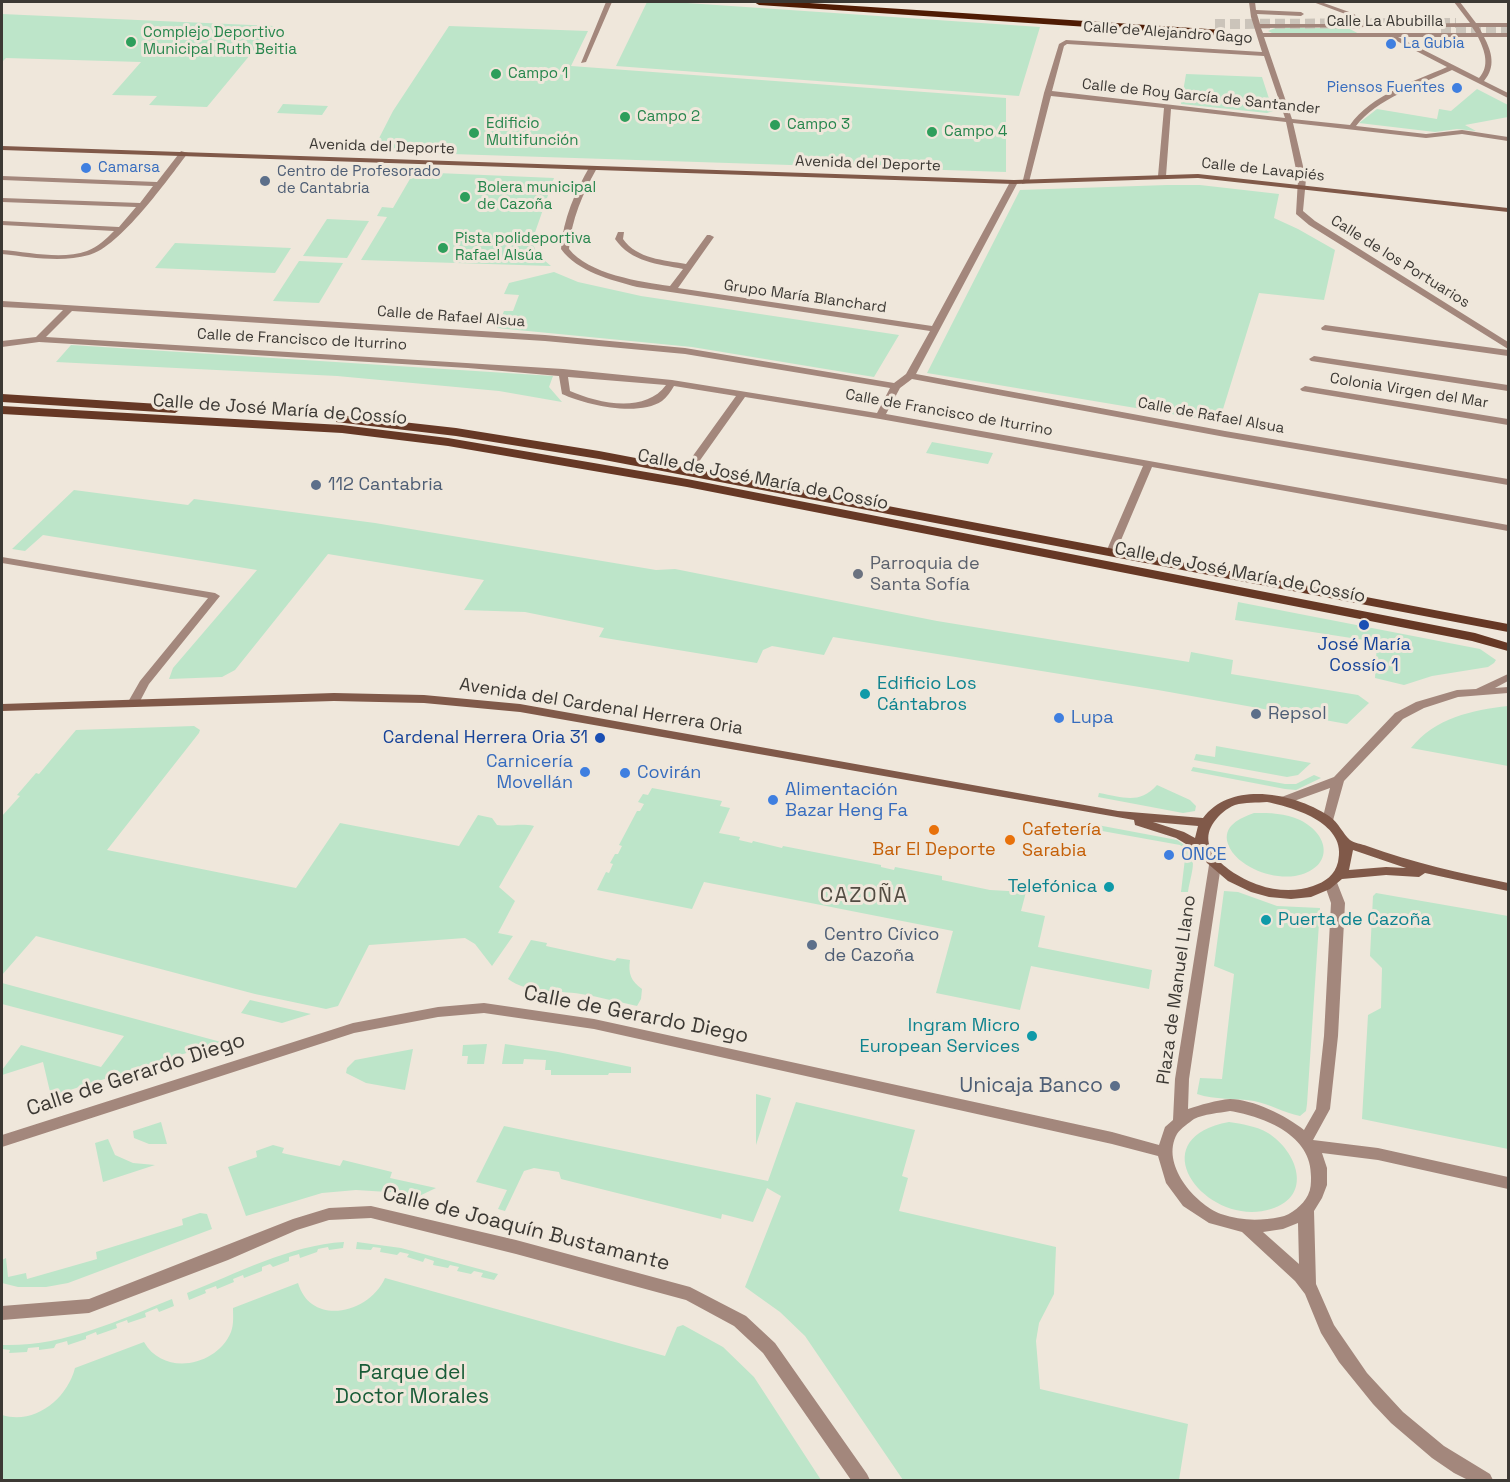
<!DOCTYPE html>
<html>
<head>
<meta charset="utf-8">
<style>
  body { margin:0 }
  #map { position:relative; width:1510px; height:1482px; overflow:hidden; background:#efe7db; font-family:"Space Grotesk",sans-serif }
  canvas { display:block }
  .frame { position:absolute; inset:0; border:3px solid #3c3934; pointer-events:none }
</style>
</head>
<body>
<div id="map">
<canvas width="1510" height="1482"></canvas>
<div class="frame"></div>
</div>
<script>
const ctx = document.querySelector('canvas').getContext('2d');
ctx.lineJoin = 'round';
function paint(path, color) { ctx.fillStyle = color; ctx.fill(path, 'evenodd'); }
function trace(path, color, width, dash) { ctx.strokeStyle = color; ctx.lineWidth = width; ctx.lineCap = dash ? 'butt' : 'round'; ctx.setLineDash(dash || []); ctx.stroke(path); }
function label(font, color, halo, rows, align = 'center') {
  ctx.font = font + ' "Space Grotesk",sans-serif'; ctx.lineWidth = 6; ctx.setLineDash([]); ctx.textBaseline = 'middle'; ctx.strokeStyle = halo; ctx.fillStyle = color; for (const [text, x, y, turn = 0] of rows) {
    ctx.save(); ctx.translate(x, y); ctx.rotate((+turn || 0) * Math.PI / 180); ctx.textAlign = isNaN(turn) ? turn : align; if (halo) ctx.strokeText(text, 0, 0); ctx.fillText(text, 0, 0); ctx.restore();
  }
}
paint(new Path2D(`
  M647 2H672L1040 27 1019 96 616 66Z
  M2 14 24 15 274 26 207 107 149 105 157 96 112 95 141 62 6 58 2 62Z
  M449 26 588 31 571 66 1006 98V172L390 152 391 148H374L393 111Z
  M1275 28H1348L1361 35 1272 33 1268 31Z
  M1186 74 1262 77 1273 111 1267 113 1181 104Z
  M1477 89 1508 105V117L1465 125 1476 131 1457 129 1435 132 1359 123 1377 109 1437 119 1439 109 1451 111Z
  M283 104 328 106 322 115 277 113Z
  M414 172 554 178 532 241 537 254 551 266 361 260 387 217 377 216 382 207 393 208Z
  M1167 185H1200L1279 194 1274 218 1298 229 1335 250 1324 300 1259 293 1219 422 927 373 1020 190Z
  M327 219 369 221 347 258 303 256Z
  M175 243 291 248 275 273 155 268Z
  M299 261 343 263 319 303 273 301Z
  M554 272 578 282 641 296 899 335 874 377 692 347 497 328 504 311H513L519 295 504 294 509 283Z
  M71 345 553 376 549 387 562 402 499 391 337 376 56 362Z
  M932 442 993 453 988 464 926 453Z
  M74 490 188 505 194 499 375 523 656 570 675 569 937 621 1189 662 1191 652 1233 660 1231 674 1358 695 1369 703 1347 724 1158 690 833 637 824 655 772 646 763 650 757 663 599 637 604 628 525 612 464 610 484 580 328 554 235 670 222 677 169 679 173 668 257 570 43 535 25 551 12 549Z
  M1238 602 1480 649 1496 660 1494 663 1488 667 1432 676 1404 685 1375 678 1377 642 1235 620Z
  M1508 706V766L1411 748C1435 718 1472 710 1508 706Z
  M194 726 200 730 199 733 107 850 296 888 340 823 459 846 478 815 492 818 497 825C511 827 519 823 534 826L499 887 515 901 498 933 513 936 492 966 475 944 465 938 369 945 338 1006 326 1009 255 994 36 936 2 975V816L20 796 17 795 36 773 39 774 76 730Z
  M1216 746 1311 763 1298 775 1287 777 1194 760 1196 754 1215 757Z
  M1193 767 1285 784H1296L1314 775 1321 778 1296 790 1285 789 1191 771Z
  M1157 785 1190 800 1196 806 1195 811 1183 813 1098 797 1099 793C1123 797 1139 805 1157 785Z
  M652 788 722 801 720 806 730 808 719 833 740 837 739 840 752 843 753 841 782 848 783 846 881 865V867L894 870 895 867 942 876V880L990 890 1026 892 1021 911 1045 916 1038 947 1152 970 1149 989 1031 966 1020 1010 936 993 953 931 704 882 692 909 597 890 606 872 609 873 613 864 610 863 615 854H618L622 846 619 845 637 811H640L644 804 638 802 643 794 648 795Z
  M1254 813C1270 813 1285 813 1300 820 1332 836 1333 869 1295 876 1282 878 1266 875 1254 869 1244 864 1232 856 1228 844 1222 826 1240 818 1254 813Z
  M1092 824 1177 840C1201 854 1192 868 1188 892H1181L1186 850 1180 845 1091 829Z
  M1224 891 1238 892 1277 906 1320 908 1307 1104 1306 1111 1300 1116C1284 1113 1270 1104 1254 1101 1235 1098 1215 1100 1197 1094L1200 1078 1222 1079 1234 974 1214 966Z
  M1376 893 1508 916V1149L1362 1119 1368 1015 1381 1008 1382 968 1370 956 1373 896Z
  M531 940 547 943 546 946 615 961 617 958 630 960C628 974 631 981 642 989L641 999 637 1006C618 1002 600 997 581 994 557 990 528 994 508 979Z
  M2 983 221 1042 51 1096 43 1062 2 1075V1070L21 1045 101 1067 124 1036 2 1004Z
  M250 1000 311 1014 282 1023 241 1013Z
  M487 1044 484 1064H467L468 1056H462L463 1045Z
  M505 1044 558 1052 631 1067V1073H609L608 1075H551V1070H545L546 1060 524 1059 523 1064H502Z
  M413 1049 405 1090 366 1083 346 1073 347 1068 355 1060Z
  M756 1094 771 1098 756 1145Z
  M796 1102 915 1130 902 1176 908 1178 899 1211 1056 1247 1054 1294 1039 1323 1036 1341 1040 1389 1188 1424 1179 1480H903L805 1336 780 1312 745 1287 781 1196 767 1188 753 1222 722 1214 721 1219 561 1179 559 1172 534 1168 524 1171 505 1211 498 1209 507 1190 476 1182 504 1126 768 1181Z
  M161 1122 167 1144H149L134 1138 133 1131Z
  M1229 1122C1242 1124 1256 1126 1268 1133 1297 1151 1314 1196 1271 1209 1207 1229 1137 1139 1229 1122Z
  M108 1139 115 1155 133 1163 155 1165 103 1182 95 1143Z
  M273 1145 284 1148 282 1153 340 1166 343 1160 392 1172 390 1178 436 1188 417 1197 404 1193 356 1190 322 1193 246 1216 228 1167 257 1157 256 1151Z
  M200 1213 207 1214 212 1229 68 1283 46 1287H18L2 1283V1260L6 1258 8 1277 26 1273 27 1279 97 1259 96 1252 183 1225 182 1219Z
  M344 1242 343 1248 329 1250 328 1247 318 1249 317 1252 300 1258 299 1254 289 1257V1261L273 1267 270 1264 262 1267V1271L244 1278 243 1275 233 1279 234 1282 217 1289 216 1286 205 1290 206 1293 189 1300 187 1293C236 1274 290 1245 344 1242Z
  M357 1242 401 1248 498 1274 494 1280 481 1277 483 1273 474 1271 471 1274 457 1271 459 1267 450 1265 448 1268 433 1265 434 1261 425 1258 423 1262 407 1257 409 1254 400 1252 397 1255 380 1252 381 1248 373 1247 371 1250 356 1249Z
  M385 1278 665 1356 677 1327 683 1325 723 1347 754 1377 821 1480H2V1415C35 1425 67 1399 75 1368L144 1342C164 1377 217 1366 231 1332 234 1324 233 1316 233 1308L298 1283C311 1327 369 1314 385 1278Z
  M172 1299 174 1306 159 1312 157 1308 145 1313 146 1317 128 1323 127 1320 116 1324 117 1328 97 1335 96 1332 86 1336V1339L68 1345 67 1341 56 1344 54 1348 39 1350V1347L28 1348 27 1352 9 1353 10 1350 2 1349V1345C62 1347 117 1321 172 1299Z`), '#bde5c9');
trace(new Path2D(`
  M1215 24 1456 23
  M1441 32H1508`), '#cbc4ba', 10, [10, 5]);
paint(new Path2D(`
  M606 2H612L586 62 581 63Z
  M1249 2H1255L1256 10 1301 12 1304 14 1301 16 1257 14 1260 24H1362L1348 15 1313 2H1321L1352 13 1371 24 1470 23 1454 2H1460L1476 23H1508V27H1479L1482 33H1508V37H1484C1492 52 1496 67 1484 81L1508 93V98L1452 70C1423 83 1375 100 1356 126L1426 134 1462 130 1508 137V141L1462 134 1426 138 1293 123 1306 179 1303 211 1315 221 1508 342V349L1309 225 1296 214 1298 179 1286 122 1171 109 1166 176 1162 178 1158 176 1164 108 1051 96 1029 182 1022 184 1044 93 1059 44 1066 40 1262 52 1251 17ZM1373 27H1472L1476 33H1263L1261 28ZM1264 37H1392L1393 39 1447 67C1415 81 1371 95 1350 125L1292 119ZM1398 37H1478C1485 51 1490 66 1479 78ZM1067 44 1264 56 1285 118 1052 91 1064 46Z
  M181 151 188 153C168 179 120 247 89 255 61 263 30 257 2 254V250C28 252 62 260 87 251 98 247 106 239 114 231L2 225V221L119 227 136 207 2 202V198L140 203 153 186 2 180V176L157 182Z
  M590 166 597 168C583 193 571 220 569 249 588 274 641 282 670 286L683 269C658 264 631 262 615 239L618 232H624L623 239C637 259 664 260 686 264L707 235H710L714 237 678 288 932 326 1010 182 1017 180 1018 182 916 374 1225 431 1508 479V485L1225 437 912 379 900 388 886 414 1508 525V531L1152 467 1116 552 1111 555 1106 552 1143 466 880 419 745 397 691 473 687 474 682 471 736 396 674 386C671 391 667 397 662 401 638 417 586 405 562 394L559 376 468 368 39 342 2 347V341L36 337 63 310 2 307V301L545 335 685 348 894 383 906 374 930 331 637 287C611 280 578 272 561 249 563 219 575 192 590 166ZM72 311 545 341 685 354 890 388 877 413 672 380 563 369 46 337ZM568 377 666 385C645 414 597 403 570 391Z
  M1325 325 1508 350V356L1322 330 1321 328Z
  M1314 356 1508 385V391L1311 361 1309 359Z
  M1305 386 1508 419V425L1302 391 1300 389Z
  M2 557 215 593 220 596 149 684 138 705 134 706 128 702 140 681 208 598 2 563Z
  M1508 674V681L1495 688 1508 687V693L1458 697 1424 708 1403 719 1344 781 1332 824 1328 825 1322 821 1330 788 1283 805 1277 801 1279 798 1334 777 1395 713 1416 702 1457 690 1476 689Z
  M1215 861 1220 862 1221 865 1189 1079 1188 1109C1200 1105 1217 1100 1230 1099 1252 1099 1287 1116 1304 1130L1316 1109 1324 1036 1331 903 1324 883 1326 880H1336L1345 903 1338 1036 1330 1109 1313 1140 1378 1148 1508 1177V1189L1378 1160 1322 1153 1327 1168V1185L1322 1198 1314 1211 1316 1284 1334 1325 1367 1373 1403 1412 1444 1446 1490 1474 1493 1480H1468L1454 1473 1432 1458 1391 1423 1373 1404 1339 1362 1321 1333 1305 1294 1295 1281 1242 1232 1209 1223 1183 1206 1166 1183 1158 1156 1112 1144 594 1029 484 1013 438 1017 354 1033 2 1147V1135L353 1023 438 1007 484 1003 594 1019 1112 1132 1159 1145 1165 1127 1173 1120 1175 1079 1209 865 1210 862ZM1230 1111C1265 1117 1312 1135 1311 1177 1311 1183 1311 1189 1308 1195 1303 1205 1291 1215 1280 1217 1260 1221 1241 1221 1221 1214 1195 1204 1160 1164 1177 1134 1180 1129 1190 1122 1194 1119 1204 1114 1219 1113 1230 1111ZM1298 1223 1299 1264 1263 1232 1283 1229Z
  M371 1206 516 1240 690 1287 746 1316 775 1343 867 1474 870 1480H851L763 1353 734 1326 686 1300 516 1254 371 1218 329 1220 297 1230 228 1260 89 1313 2 1320V1306L89 1299 293 1219 329 1208Z`), '#a3877c');
paint(new Path2D(`
  M2 146 1014 180 1198 174 1508 208V212L1198 178 1014 184 2 150Z
  M334 693 424 695 520 704 1118 811 1203 818C1231 780 1295 793 1329 816 1339 823 1343 834 1350 840 1354 843 1362 844 1367 846 1413 863 1461 873 1508 883V891L1425 873 1419 877 1386 875 1342 879 1330 889 1311 897 1291 899 1269 897 1251 892 1228 881 1207 863 1199 852 1176 838 1135 825 1134 820 520 712 424 703 334 701 2 711V704ZM1267 802C1296 808 1348 824 1338 862 1335 875 1325 882 1313 886 1297 892 1275 891 1259 885 1235 877 1193 851 1214 822 1219 815 1227 808 1235 805 1245 802 1257 803 1267 802ZM1153 822 1198 826 1195 838 1184 832ZM1353 850 1406 868 1386 867 1349 870Z`), '#805949');
paint(new Path2D(`
  M2 394 175 405 181 409 175 413 2 402Z
  M2 406 342 425 448 438 687 479 1475 633 1508 643V651L1472 641 687 487 448 446 342 433 2 414Z
  M340 415 456 428 599 451 1508 624V632L599 459 456 436 336 422V416Z`), '#663825');
paint(new Path2D(`
  M754 2H794L1223 30 1228 33 1223 36 759 5Z`), '#4f1b03');
for (const [x, y, r, color] of [
  [131,42,6,"#2e9e5b"],
  [1391,44,6,"#3f7fe0"],
  [496,74,6,"#2e9e5b"],
  [1457,88,6,"#3f7fe0"],
  [625,117,6,"#2e9e5b"],
  [775,125,6,"#2e9e5b"],
  [932,132,6,"#2e9e5b"],
  [474,133,6,"#2e9e5b"],
  [86,168,6,"#3f7fe0"],
  [265,181,6,"#5c6f8a"],
  [465,197,6,"#2e9e5b"],
  [443,248,6,"#2e9e5b"],
  [316,485,6,"#5c6f8a"],
  [858,574,6,"#6b7280"],
  [1364,625,6,"#1a4fb4"],
  [865,694,6,"#0f9aa8"],
  [1256,714,6,"#5c6f8a"],
  [1059,718,6,"#3f7fe0"],
  [600,738,6,"#1a4fb4"],
  [585,772,6,"#3f7fe0"],
  [625,773,6,"#3f7fe0"],
  [773,800,6,"#3f7fe0"],
  [934,830,6,"#e8710a"],
  [1010,840,6,"#e8710a"],
  [1169,855,6,"#3f7fe0"],
  [1109,887,6,"#0f9aa8"],
  [1266,920,6,"#0f9aa8"],
  [812,945,6,"#5c6f8a"],
  [1032,1036,6,"#0f9aa8"],
  [1115,1086,6,"#5c6f8a"]
]) { const dot = new Path2D(); dot.arc(x, y, r, 0, 2 * Math.PI); ctx.fillStyle = color; ctx.fill(dot); trace(dot, '#efe7db', 2); }
label('15px', '#3c3934', '#efe7db', [
  ["Calle La Abubilla",1385,22],
  ["Calle de Alejandro Gago",1168,33,4],
  ["Calle de Roy García de Santander",1201,97,6],
  ["Avenida del Deporte",382,147,2],
  ["Avenida del Deporte",868,164,2],
  ["Calle de Lavapiés",1263,170,6],
  ["Calle de los Portuarios",1400,262,32],
  ["Grupo María Blanchard",805,297,8],
  ["Calle de Rafael Alsua",451,317,4],
  ["Calle de Francisco de Iturrino",302,340,3],
  ["Colonia Virgen del Mar",1409,391,9],
  ["Calle de Francisco de Iturrino",949,413,10],
  ["Calle de Rafael Alsua",1211,416,10]
]);
label('15px', '#27864d', '#efe7db', [
  ["Complejo Deportivo",143,33],
  ["Municipal Ruth Beitia",143,50],
  ["Campo 1",508,74],
  ["Campo 2",637,117],
  ["Edificio",486,124],
  ["Multifunción",486,141],
  ["Campo 3",787,125],
  ["Campo 4",944,132],
  ["Bolera municipal",477,188],
  ["de Cazoña",477,205],
  ["Pista polideportiva",455,239],
  ["Rafael Alsúa",455,256]
], 'left');
label('15px', '#366cbe', '#efe7db', [
  ["La Gubia",1403,44],
  ["Piensos Fuentes",1445,88,"right"],
  ["Camarsa",98,168]
], 'left');
label('15px', '#4e5e75', '#efe7db', [
  ["Centro de Profesorado",277,172],
  ["de Cantabria",277,189]
], 'left');
label('18px', '#3c3934', '#efe7db', [
  ["Calle de José María de Cossío",280,410,4],
  ["Calle de José María de Cossío",763,480,11],
  ["Calle de José María de Cossío",1240,573,11],
  ["Avenida del Cardenal Herrera Oria",601,707,9],
  ["Plaza de Manuel Llano",1177,990,-82]
]);
label('18px', '#4e5e75', '#efe7db', [
  ["112 Cantabria",328,485],
  ["Repsol",1268,714],
  ["Centro Cívico",824,935],
  ["de Cazoña",824,956]
], 'left');
label('18px', '#5b616d', '#efe7db', [
  ["Parroquia de",870,564],
  ["Santa Sofía",870,585]
], 'left');
label('18px', '#164399', '#efe7db', [
  ["José María",1364,645],
  ["Cossío 1",1364,666],
  ["Cardenal Herrera Oria 31",588,738,"right"]
]);
label('18px', '#0d838f', '#efe7db', [
  ["Edificio Los",877,684],
  ["Cántabros",877,705],
  ["Telefónica",1097,887,"right"],
  ["Puerta de Cazoña",1278,920],
  ["Ingram Micro",1020,1026,"right"],
  ["European Services",1020,1047,"right"]
], 'left');
label('18px', '#366cbe', '#efe7db', [
  ["Lupa",1071,718],
  ["Carnicería",573,762,"right"],
  ["Movellán",573,783,"right"],
  ["Covirán",637,773],
  ["Alimentación",785,790],
  ["Bazar Heng Fa",785,811],
  ["ONCE",1181,855]
], 'left');
label('18px', '#c56008', '#efe7db', [
  ["Cafetería",1022,830],
  ["Sarabia",1022,851],
  ["Bar El Deporte",934,850,"center"]
], 'left');
ctx.letterSpacing = '1.5px';
label('21px', '#524c42', '#efe7db', [
  ["CAZOÑA",864,896]
]);
ctx.letterSpacing = '0px';
label('21px', '#3c3934', '#efe7db', [
  ["Calle de Gerardo Diego",636,1015,11],
  ["Calle de Gerardo Diego",136,1075,-18],
  ["Calle de Joaquín Bustamante",526,1229,14]
]);
label('21px', '#4e5e75', '#efe7db', [
  ["Unicaja Banco",1103,1086]
], 'right');
label('21px', '#185c37', '#efe7db', [
  ["Parque del",412,1373],
  ["Doctor Morales",412,1397]
]);
</script>
</body>
</html>
